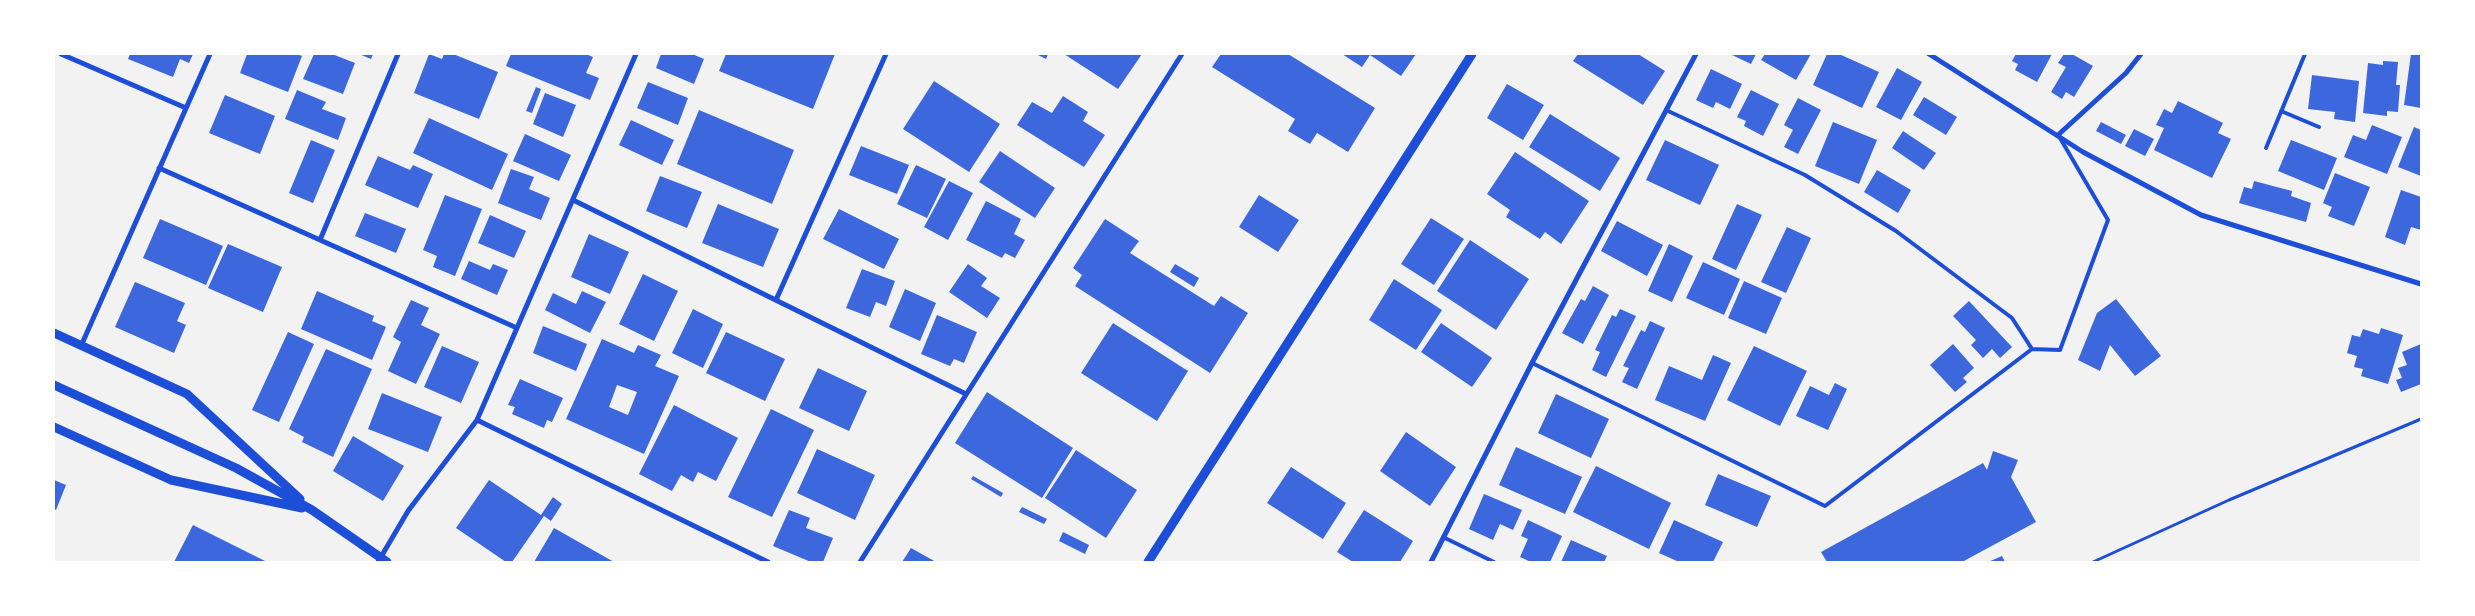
<!DOCTYPE html>
<html>
<head>
<meta charset="utf-8">
<style>
  body { margin:0 }
  #map { position:relative; width:2475px; height:616px; overflow:hidden; background:#f2f2f2; font-family:"DejaVu Sans",sans-serif }
  canvas { display:block }
  .frame { position:absolute; inset:0; border:55px solid #fff; pointer-events:none }
</style>
</head>
<body>
<div id="map">
<canvas width="2475" height="616"></canvas>
<div class="frame"></div>
</div>
<script>
const ctx = document.querySelector('canvas').getContext('2d');
ctx.lineJoin = 'round';
function paint(path, color) { ctx.fillStyle = color; ctx.fill(path, 'evenodd'); }
function trace(path, color, width, dash) { ctx.strokeStyle = color; ctx.lineWidth = width; ctx.lineCap = dash ? 'butt' : 'round'; ctx.setLineDash(dash || []); ctx.stroke(path); }
paint(new Path2D(`
  M130 54H193L189 63 180 59 173 77 128 59Z
  M247 54H297L302 56 288 92 240 73Z
  M314 54H332L355 63 343 94 303 79Z
  M359 54H373L371 59Z
  M429 54 442 59 444 54H453L498 72 479 119 414 93Z
  M511 54H586L593 57 586 73 599 78 590 100 506 66Z
  M661 54H692L704 59 694 84 656 68Z
  M726 54H835L813 109 719 71Z
  M1036 54H1048L1046 59Z
  M1064 54H1142L1118 89Z
  M1221 54H1288L1375 108 1348 152 1317 133 1310 144 1288 131 1295 119 1212 67Z
  M1342 54H1416L1401 76 1370 55 1362 67Z
  M1578 54H1638L1665 71 1643 105 1573 61Z
  M1730 54H1756L1751 64Z
  M1765 54H1811L1796 80 1761 60Z
  M1827 54H1839L1879 72 1862 108 1813 85Z
  M2016 54H2052L2037 82 2015 70 2018 64 2012 61Z
  M2064 54H2072L2093 66 2074 97 2066 92 2062 99 2051 92 2066 67 2058 63Z
  M2411 54H2421V108L2404 105Z
  M2383 61 2398 62 2396 85H2400L2398 112 2387 111V116L2363 113 2368 63 2383 65Z
  M1897 68 1922 82 1901 120 1876 107Z
  M1711 69 1742 84 1730 109 1716 102 1713 108 1696 100Z
  M2312 75 2359 81 2355 122 2334 119 2335 112 2308 109Z
  M934 81 1000 124 969 172 903 129Z
  M648 82 688 98 678 125 637 108Z
  M1507 84 1544 105 1523 140 1487 118Z
  M536 87 541 89 532 113 526 111Z
  M297 90 326 102 322 109 346 118 338 140 285 119Z
  M1751 90 1779 104 1763 136 1744 126 1746 121 1737 117Z
  M545 93 576 105 563 137 533 124Z
  M225 95 275 116 260 154 209 133Z
  M1063 96 1088 112 1083 121 1105 135 1084 167 1017 125 1032 102 1052 113Z
  M1924 97 1957 117 1946 135 1913 115Z
  M1798 98 1821 110 1798 154 1784 147 1793 130 1784 125Z
  M2178 101 2223 123 2218 133 2231 139 2212 178 2154 150 2164 128 2156 125 2164 109 2172 113Z
  M699 110 794 150 772 204 677 164Z
  M1550 114 1620 158 1600 191 1529 147Z
  M429 118 508 154 492 190 413 153Z
  M631 120 674 140 662 165 619 145Z
  M1833 122 1877 140 1859 184 1815 166Z
  M2101 122 2126 135 2121 144 2096 131Z
  M2372 125 2402 137 2387 174 2344 157 2353 135 2366 140Z
  M2414 127 2421 130V176L2398 167Z
  M2134 129 2154 139 2145 156 2125 146Z
  M1903 131 1936 153 1924 170 1892 148Z
  M525 134 571 155 559 181 513 161Z
  M311 140 335 150 313 203 289 193Z
  M1665 140 1719 165 1700 205 1646 180Z
  M2291 140 2337 158 2324 190 2278 171Z
  M861 146 909 165 897 194 849 175Z
  M1000 151 1055 188 1035 218 979 182Z
  M1515 152 1589 201 1561 244 1545 232 1540 239 1506 217 1510 210 1487 194Z
  M378 156 410 170 413 165 433 174 418 208 365 185Z
  M916 165 946 179 927 218 897 204Z
  M511 169 534 177 529 189 550 198 541 220 498 203Z
  M1877 170 1911 190 1898 213 1864 192Z
  M2335 173 2370 187 2354 226 2328 216 2332 207 2323 203Z
  M660 176 702 192 687 228 646 211Z
  M949 181 973 193 948 240 924 227Z
  M2254 181 2292 191 2291 196 2311 203 2306 222 2239 203 2244 187 2252 189Z
  M2401 190 2421 197V230L2411 227 2405 245 2385 237Z
  M445 195 482 209 455 276 433 267 437 256 423 250Z
  M1259 195 1299 220 1278 252 1239 227Z
  M986 201 1021 219 1014 234 1025 240 1015 258 1005 253 1002 258 966 240Z
  M718 204 779 229 763 267 702 243Z
  M1737 204 1762 215 1736 270 1712 259Z
  M839 209 899 239 884 269 823 239Z
  M365 213 406 229 396 253 355 236Z
  M490 215 526 231 514 258 478 243Z
  M1431 218 1464 239 1434 285 1401 264Z
  M160 219 223 246 206 285 143 258Z
  M1105 219 1139 241 1130 253 1214 306 1221 296 1248 313 1210 373 1075 286 1082 275 1073 268Z
  M1617 221 1663 245 1647 276 1601 251Z
  M1787 227 1811 238 1786 293 1761 282Z
  M589 234 629 252 610 294 571 277Z
  M1470 240 1529 279 1496 330 1437 291Z
  M228 244 282 267 263 312 208 288Z
  M1669 244 1693 256 1672 302 1648 291Z
  M469 261 490 270 493 264 508 270 497 295 461 279Z
  M1703 262 1740 279 1724 315 1686 298Z
  M968 264 987 278 981 286 1000 298 987 318 949 292Z
  M1175 264 1199 278 1194 287 1170 272Z
  M862 269 895 281 886 306 876 302 870 317 846 308Z
  M643 274 678 291 654 341 619 324Z
  M1394 279 1442 310 1416 350 1369 320Z
  M1744 281 1782 298 1766 334 1728 318Z
  M135 282 185 303 177 321 186 325 174 353 115 327Z
  M1593 286 1609 295 1583 344 1562 333 1581 299 1585 301Z
  M905 289 936 303 920 341 889 327Z
  M317 291 374 316 372 321 386 327 372 360 301 329Z
  M582 291 606 302 590 333 545 310 553 293 576 304Z
  M2116 299 2161 356 2135 376 2110 345 2100 371 2078 360 2097 313Z
  M411 300 429 308 421 325 440 334 416 384 388 371 401 342 393 337Z
  M1969 301 2012 347 2000 358 1992 349 1983 358 1971 345 1976 340 1953 316Z
  M693 309 723 324 703 368 672 353Z
  M1620 309 1636 316 1606 377 1592 370 1600 352 1595 350 1612 315 1616 317Z
  M937 315 977 332 964 363 954 359 950 366 921 354Z
  M1650 321 1665 328 1637 389 1622 382 1629 368 1623 366 1641 330 1645 332Z
  M1113 323 1188 371 1157 421 1081 373Z
  M1441 323 1492 358 1472 387 1421 352Z
  M543 326 587 344 576 371 533 353Z
  M2381 328 2403 335 2388 384 2361 376 2363 369 2354 367 2357 356 2347 353 2352 335 2360 337 2363 329 2379 334Z
  M288 332 314 344 279 422 252 410Z
  M726 332 785 359 765 401 706 373Z
  M602 339 634 353 638 345 661 355 655 366 679 376 644 454 566 419ZM617 385 637 392 628 415 609 407Z
  M1953 344 1974 368 1963 378 1967 382 1955 392 1930 365Z
  M2421 344V384L2401 392 2396 380 2402 378 2398 368 2407 365 2402 352Z
  M442 346 479 362 461 403 424 387Z
  M1754 346 1807 371 1780 426 1727 400Z
  M326 349 372 369 333 457 302 442 304 437 289 429Z
  M1713 355 1731 363 1705 421 1655 400 1669 366 1702 380Z
  M818 368 867 391 849 431 799 408Z
  M520 379 563 398 552 422 547 420 544 428 512 414 515 407 508 405Z
  M1835 383 1847 389 1828 430 1796 416 1810 386 1829 395Z
  M987 392 1073 448 1042 498 955 443Z
  M382 393 442 417 428 452 368 429Z
  M1556 394 1609 419 1591 458 1538 433Z
  M674 405 738 438 716 481 698 472 693 482 681 475 672 491 639 474Z
  M771 409 814 430 772 517 728 497Z
  M1406 432 1456 467 1430 506 1380 471Z
  M353 436 404 466 383 501 333 471Z
  M1516 447 1582 477 1565 514 1499 485Z
  M817 449 875 475 855 520 797 493Z
  M1076 450 1137 490 1106 538 1045 498Z
  M1993 451 2018 460 2011 477 2036 522 1962 562H1827L1821 552 1983 463 1987 470Z
  M1596 466 1671 503 1649 549 1573 512Z
  M1291 467 1346 503 1323 539 1267 503Z
  M1718 474 1771 496 1757 527 1705 505Z
  M973 476 1003 493 1001 497 971 479Z
  M54 480 66 485 56 510 54 509Z
  M489 480 541 515 553 497 562 504 551 521 544 516 512 562H506L456 528Z
  M1484 494 1522 510 1513 530 1500 524 1493 540 1469 529Z
  M1022 507 1047 519 1044 524 1019 512Z
  M789 510 810 518 806 528 833 538 823 562H811L773 546Z
  M1364 510 1413 541 1400 562H1353L1337 552Z
  M1528 520 1562 536 1550 562H1531L1520 557 1528 539 1521 536Z
  M1674 520 1723 542 1713 562H1679L1659 553Z
  M193 525 267 562H174Z
  M554 528 614 562H534Z
  M1063 532 1089 545 1085 554 1059 541Z
  M1571 540 1607 556 1604 562H1561Z
  M911 548 936 562H902Z
  M2002 556 2005 562H1988Z`), '#3d67dc');
trace(new Path2D(`
  M2093 562 2229 500 2421 419`), '#1d4ed8', 3);
trace(new Path2D(`
  M1666 110 1805 175 1896 231 2012 318 2032 349
  M2281 111 2319 127
  M2266 148 2305 54
  M1532 363 1825 506 2032 349 2060 350 2108 220 2060 138
  M1443 537 1494 562`), '#1d4ed8', 4);
trace(new Path2D(`
  M61 54 186 108
  M1929 54 2083 152 2201 215 2421 284
  M2058 135 2126 73 2141 54
  M159 168 517 328
  M573 200 966 394
  M320 240 398 54
  M776 300 886 54
  M81 346 210 54
  M477 420 768 562
  M378 562 408 511 477 420 636 54
  M860 562 1182 54
  M1431 562 1532 363 1696 54`), '#1d4ed8', 5);
trace(new Path2D(`
  M54 333 187 394 300 499
  M54 385 236 468 312 510 387 562
  M54 427 171 480 302 508
  M1148 562 1472 54`), '#1d4ed8', 9);
</script>
</body>
</html>
